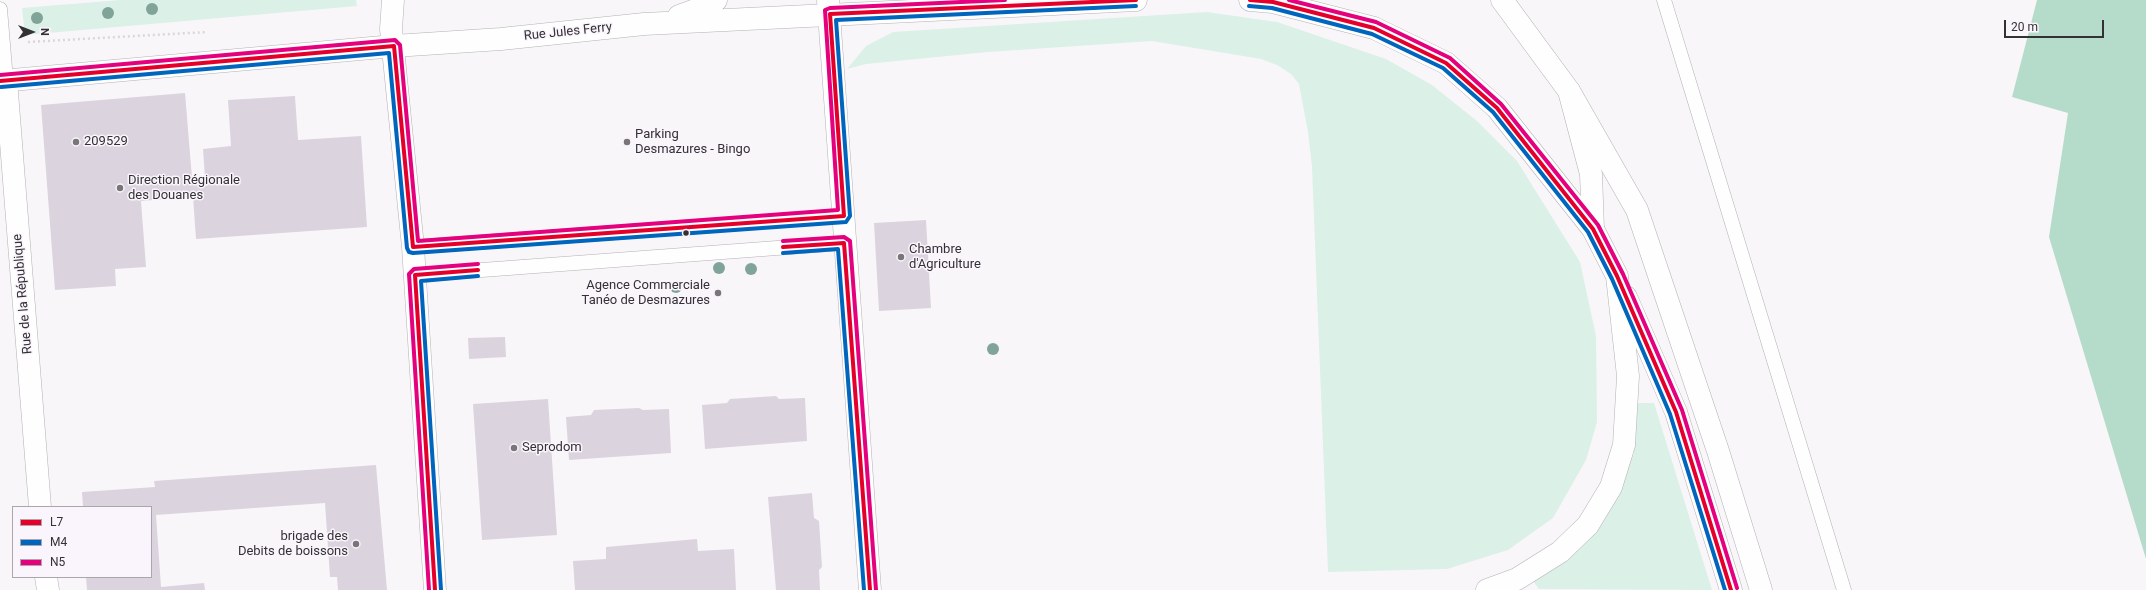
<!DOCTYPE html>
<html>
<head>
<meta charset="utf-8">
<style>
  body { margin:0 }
  #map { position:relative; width:2146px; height:590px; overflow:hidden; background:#f9f6fa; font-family:Roboto,sans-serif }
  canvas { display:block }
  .legend { position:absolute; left:12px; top:506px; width:140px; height:72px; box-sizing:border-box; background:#faf4fc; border:1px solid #aaa6ac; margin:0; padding:5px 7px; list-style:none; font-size:12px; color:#333134 }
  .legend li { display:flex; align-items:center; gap:8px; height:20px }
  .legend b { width:20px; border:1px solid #aaa6ac }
  .north { position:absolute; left:12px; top:12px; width:40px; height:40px; -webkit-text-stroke:3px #faf4fc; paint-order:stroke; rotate:90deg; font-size:11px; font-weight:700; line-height:16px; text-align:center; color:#333134 }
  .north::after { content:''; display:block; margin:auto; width:14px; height:18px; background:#333134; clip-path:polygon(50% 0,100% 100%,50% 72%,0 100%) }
  .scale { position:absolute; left:2004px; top:20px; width:100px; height:18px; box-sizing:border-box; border:2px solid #333134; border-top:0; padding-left:5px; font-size:12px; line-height:14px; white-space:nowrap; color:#333134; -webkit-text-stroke:3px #faf4fc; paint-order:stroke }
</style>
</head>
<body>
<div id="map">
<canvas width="2146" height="590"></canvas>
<ul class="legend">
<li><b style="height:5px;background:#e4002b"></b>L7</li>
<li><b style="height:5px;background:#0065bd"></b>M4</li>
<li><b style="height:5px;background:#e5007d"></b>N5</li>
</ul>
<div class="north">N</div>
<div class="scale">20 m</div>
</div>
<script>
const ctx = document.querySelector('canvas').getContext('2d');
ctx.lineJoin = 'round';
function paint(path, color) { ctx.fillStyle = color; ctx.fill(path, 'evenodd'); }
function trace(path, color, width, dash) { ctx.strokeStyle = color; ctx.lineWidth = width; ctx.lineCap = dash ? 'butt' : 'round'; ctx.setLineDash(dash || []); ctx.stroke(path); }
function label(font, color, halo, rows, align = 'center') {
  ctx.font = font + ' Roboto,sans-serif'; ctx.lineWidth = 3; ctx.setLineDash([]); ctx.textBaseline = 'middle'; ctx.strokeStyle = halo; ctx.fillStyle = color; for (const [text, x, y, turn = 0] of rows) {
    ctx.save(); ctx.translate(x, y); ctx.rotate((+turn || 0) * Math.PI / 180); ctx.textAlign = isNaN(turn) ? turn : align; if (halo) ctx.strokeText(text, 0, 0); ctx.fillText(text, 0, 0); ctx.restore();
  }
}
paint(new Path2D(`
  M120 0H356L357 6 25 35 22 8Z
  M1207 12 1277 22 1386 59 1432 85 1477 121 1517 161 1580 262 1596 336 1597 422 1586 460 1553 518 1508 550 1447 569 1328 572 1312 167 1308 132 1299 84 1291 74 1277 65 1261 59 1152 41 988 52 866 64 847 69 866 46 893 32Z
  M1635 403H1654L1712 590 1539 589 1533 581 1601 524 1634 454Z`), '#dbf0e7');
paint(new Path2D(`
  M2037 0H2146V559L2049 237 2068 113 2012 97Z`), '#b5dbca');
paint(new Path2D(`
  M185 93 192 178H205L203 149 231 146 228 100 295 96 298 140 361 136 367 227 196 239 193 197 141 201 146 267 115 269 116 286 55 290 41 105Z
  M926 220 931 308 879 311 874 223Z
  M505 337 506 357 469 359 468 338Z
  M776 396 779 399 805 398 807 441 705 449 702 405 727 403 730 399Z
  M548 399 557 535 482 540 473 404Z
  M639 408 643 410 669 409 671 453 569 460 566 417 591 415 594 410Z
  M376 465 387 590H338L337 577H330L325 503 156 515 161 587 204 583 205 590H87L86 577H151V507H83L82 492 155 487 154 481Z
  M812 493 814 518 819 521 822 567 819 570 820 590H776L768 497Z
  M697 539 698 551 734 549 736 590H575L573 561 606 559V547Z`), '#dbd3de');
const lane = new Path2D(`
  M1664 0 1844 590
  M0 9 6 80
  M413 247 844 216
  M415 275 844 243`);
const street = new Path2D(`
  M393 0 391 29 413 247 435 590`);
const secondary = new Path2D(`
  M828 0 870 590
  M1502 0 1569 91 1591 174 1593 229
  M6 80 40 507
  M46 577 48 590`);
const primary = new Path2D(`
  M1250 0 1273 2 1374 28 1446 63 1497 108 1593 229 1617 276 1628 376 1624 445 1611 487 1588 525 1560 552 1517 579 1487 590
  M679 16 709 5 716 0
  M0 81 394 46 501 39 644 24 1136 0
  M1569 91 1637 210 1718 451 1761 590
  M1626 297 1676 412 1731 590`);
trace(lane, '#b3b1b4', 15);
trace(street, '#b3b1b4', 23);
trace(secondary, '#b3b1b4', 23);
trace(primary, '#b3b1b4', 23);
trace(new Path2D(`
  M28 42 207 32`), '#d8d8d8', 2.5, [2, 3]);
trace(lane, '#fefefe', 14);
trace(street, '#fefefe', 22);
trace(secondary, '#fefefe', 22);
trace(primary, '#fefefe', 22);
trace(new Path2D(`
  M1250 0 1273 2 1374 28 1446 63 1497 108 1593 229 1617 276 1676 412 1731 590
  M0 81 394 46 413 247 844 216 830 14 1136 0
  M783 247 844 243 870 590
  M435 590 415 275 478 270`), '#e4002b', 4);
trace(new Path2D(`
  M1249 6 1272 8 1372 34 1443 68 1493 112 1588 232 1612 279 1670 414 1725 590
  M1 87 389 53 407 248 409 252 413 253 846 222 850 216 836 20 1136 6
  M783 253 838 249 864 590
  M441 590 421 281 478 276`), '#0065bd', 4);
trace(new Path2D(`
  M1289 0 1376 22 1450 58 1501 104 1598 225 1623 274 1682 410 1737 588
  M0 75 395 40 400 45 418 241 838 210 825 10 830 8 1005 0
  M783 241 844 237 850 241 876 590
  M429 590 409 274 414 269 478 264`), '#e5007d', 4);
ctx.fillStyle = '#81a498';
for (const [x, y] of [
  [152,9],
  [108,13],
  [37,18],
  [719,268],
  [751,269],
  [676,287],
  [993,349]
]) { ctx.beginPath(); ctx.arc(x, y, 6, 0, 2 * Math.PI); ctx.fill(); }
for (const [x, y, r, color] of [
  [76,142,4,"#787679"],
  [627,142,4,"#787679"],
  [120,188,4,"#787679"],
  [686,233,3.5,"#333134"],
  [901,257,4,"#787679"],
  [718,293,4,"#787679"],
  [514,448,4,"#787679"],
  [356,544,4,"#787679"]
]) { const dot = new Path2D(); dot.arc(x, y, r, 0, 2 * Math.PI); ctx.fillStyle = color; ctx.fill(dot); trace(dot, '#faf4fc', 1.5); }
label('13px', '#333134', '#faf4fc', [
  ["Rue Jules Ferry",568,32,-6],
  ["Rue de la République",23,294,-95]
]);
label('13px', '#333134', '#faf4fc', [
  ["Parking",635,135],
  ["Desmazures - Bingo",635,150],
  ["209529",84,142],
  ["Direction Régionale",128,181],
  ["des Douanes",128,196],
  ["Chambre",909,250],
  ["d'Agriculture",909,265],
  ["Agence Commerciale",710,286,"right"],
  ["Tanéo de Desmazures",710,301,"right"],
  ["Seprodom",522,448],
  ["brigade des",348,537,"right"],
  ["Debits de boissons",348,552,"right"]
], 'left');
</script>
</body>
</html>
